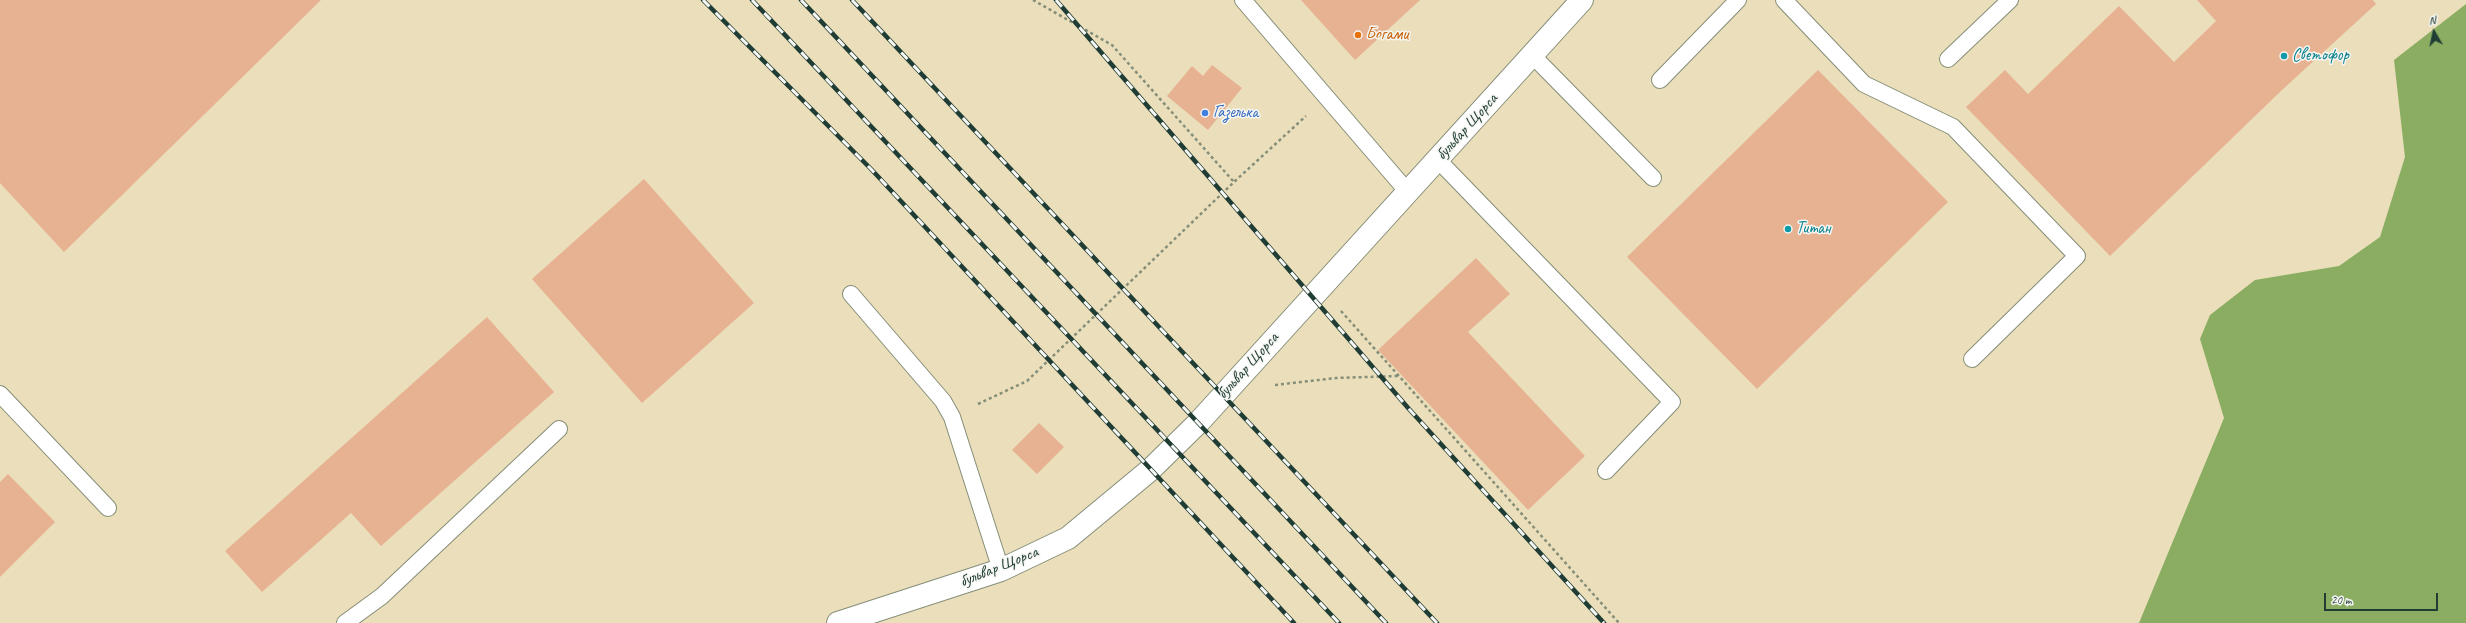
<!DOCTYPE html>
<html>
<head>
<meta charset="utf-8">
<style>
  body { margin:0 }
  #map { position:relative; width:2466px; height:623px; overflow:hidden; background:#ebdebb; font-family:Caveat,sans-serif }
  canvas { display:block }
  .north { position:absolute; left:2414px; top:12px; width:40px; height:40px; -webkit-text-stroke:3px #f6f6f2; paint-order:stroke; rotate:351deg; font-size:11px; font-weight:700; line-height:16px; text-align:center; color:#1f3d34 }
  .north::after { content:''; display:block; margin:auto; width:14px; height:18px; background:#1f3d34; clip-path:polygon(50% 0,100% 100%,50% 72%,0 100%) }
  .scale { position:absolute; left:2324px; top:593px; width:114px; height:18px; box-sizing:border-box; border:2px solid #1f3d34; border-top:0; padding-left:5px; font-size:12px; line-height:14px; white-space:nowrap; color:#1f3d34; -webkit-text-stroke:3px #f6f6f2; paint-order:stroke }
</style>
</head>
<body>
<div id="map">
<canvas width="2466" height="623"></canvas>
<div class="north">N</div>
<div class="scale">20 m</div>
</div>
<script>
const ctx = document.querySelector('canvas').getContext('2d');
ctx.lineJoin = 'round';
function paint(path, color) { ctx.fillStyle = color; ctx.fill(path, 'evenodd'); }
function trace(path, color, width, dash) { ctx.strokeStyle = color; ctx.lineWidth = width; ctx.lineCap = dash ? 'butt' : 'round'; ctx.setLineDash(dash || []); ctx.stroke(path); }
function label(font, color, halo, rows, align = 'center') {
  ctx.font = font + ' Caveat,sans-serif'; ctx.lineWidth = 3; ctx.setLineDash([]); ctx.textBaseline = 'middle'; ctx.strokeStyle = halo; ctx.fillStyle = color; for (const [text, x, y, turn = 0] of rows) {
    ctx.save(); ctx.translate(x, y); ctx.rotate((+turn || 0) * Math.PI / 180); ctx.textAlign = isNaN(turn) ? turn : align; if (halo) ctx.strokeText(text, 0, 0); ctx.fillText(text, 0, 0); ctx.restore();
  }
}
paint(new Path2D(`
  M2466 4V623H2139L2224 418 2200 339 2210 315 2255 280 2339 266 2380 237 2405 157 2394 60Z`), '#8aad62');
paint(new Path2D(`
  M0 0H321L64 252 0 183Z
  M1301 0H1420L1355 60Z
  M2197 0H2373L2376 4 2282 90 2110 256 1966 107 2005 70 2028 94 2119 6 2174 62 2216 21Z
  M1212 65 1242 88 1208 130 1167 96 1192 66 1203 76Z
  M1818 70 1948 202 1757 389 1627 257Z
  M644 179 754 303 642 403 532 279Z
  M1476 258 1510 294 1468 332 1585 456 1528 510 1378 350Z
  M487 317 554 392 381 546 351 513 262 592 225 551Z
  M1039 423 1064 447 1037 474 1012 450Z
  M8 474 55 522 0 577V482Z`), '#e7b292');
const lane = new Path2D(`
  M1243 0 1407 191
  M1784 0 1864 84 1953 127 2077 256 1972 359
  M1532 55 1653 178
  M1948 59 2010 0
  M1660 80 1738 0
  M1438 160 1672 402 1606 471
  M851 294 943 401 952 417 1001 570
  M0 394 108 508
  M345 623 382 596 559 429`);
const secondary = new Path2D(`
  M838 623 1001 570 1068 538 1150 470 1198 423 1582 0`);
trace(lane, '#858e78', 18);
trace(secondary, '#858e78', 24);
trace(new Path2D(`
  M1033 0 1112 45 1234 182
  M1341 311 1619 623
  M1275 385 1336 378 1398 376
  M978 404 1027 381 1234 182 1306 116`), '#858e78', 2.5, [3, 3]);
trace(lane, '#fff', 16);
trace(secondary, '#fff', 22);
const rail = new Path2D(`
  M703 0 871 169 1294 623
  M752 0 1339 623
  M801 0 1386 623
  M852 0 1437 623
  M1056 0 1409 409 1604 623`);
trace(rail, '#1f3d34', 4.5);
trace(rail, '#f6f6f2', 3, [9]);
for (const [x, y, r, color] of [
  [1358,35,4,"#e8710a"],
  [2284,56,4,"#0f9aa8"],
  [1205,113,4,"#3f7fe0"],
  [1788,229,4,"#0f9aa8"]
]) { const dot = new Path2D(); dot.arc(x, y, r, 0, 2 * Math.PI); ctx.fillStyle = color; ctx.fill(dot); trace(dot, '#f6f6f2', 1.5); }
label('17px', '#c56008', '#f6f6f2', [
  ["Богами",1366,35]
], 'left');
label('17px', '#0d838f', '#f6f6f2', [
  ["Светофор",2292,56],
  ["Титан",1796,229]
], 'left');
label('17px', '#366cbe', '#f6f6f2', [
  ["Газелька",1213,113]
], 'left');
label('17px', '#1f3d34', '#f6f6f2', [
  ["бульвар Щорса",1467,127,-48],
  ["бульвар Щорса",1248,366,-48],
  ["бульвар Щорса",999,567,-22]
]);
</script>
</body>
</html>
